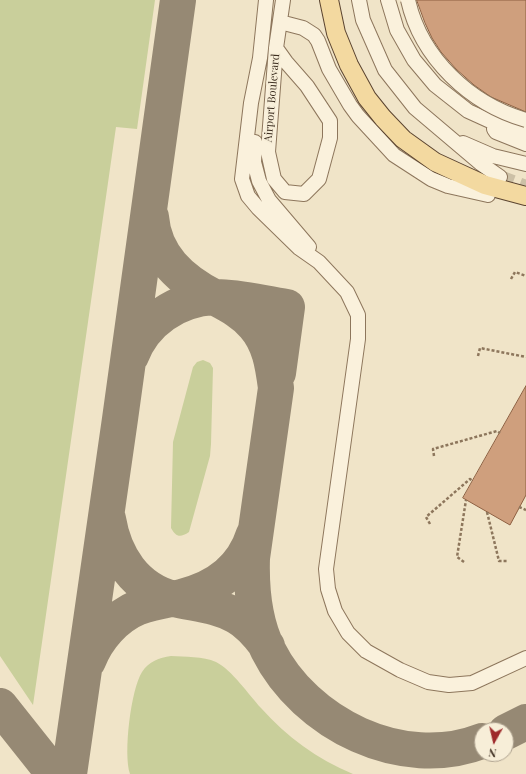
<!DOCTYPE html>
<html>
<head>
<meta charset="utf-8">
<style>
  body { margin:0 }
  #map { position:relative; width:526px; height:774px; overflow:hidden; background:#f0e4c8; font-family:"Playfair Display",serif }
  canvas { display:block }
  .north { position:absolute; left:474px; top:722px; width:40px; height:40px; box-sizing:border-box; background:#f7eed8; border:1px solid #ada18e; border-radius:50%; rotate:188deg; font-size:11px; font-weight:700; line-height:16px; text-align:center; color:#3d2e20 }
  .north::after { content:''; display:block; margin:auto; width:14px; height:18px; background:#9e2a2b; clip-path:polygon(50% 0,100% 100%,50% 72%,0 100%) }
</style>
</head>
<body>
<div id="map">
<canvas width="526" height="774"></canvas>
<div class="north">N</div>
</div>
<script>
const ctx = document.querySelector('canvas').getContext('2d');
ctx.lineJoin = 'round';
function paint(path, color) { ctx.fillStyle = color; ctx.fill(path, 'evenodd'); }
function trace(path, color, width, dash) { ctx.strokeStyle = color; ctx.lineWidth = width; ctx.lineCap = dash ? 'butt' : 'round'; ctx.setLineDash(dash || []); ctx.stroke(path); }
function label(font, color, halo, rows, align = 'center') {
  ctx.font = font + ' "Playfair Display",serif'; ctx.lineWidth = 3.5; ctx.setLineDash([]); ctx.textBaseline = 'middle'; ctx.strokeStyle = halo; ctx.fillStyle = color; for (const [text, x, y, turn = 0] of rows) {
    ctx.save(); ctx.translate(x, y); ctx.rotate((+turn || 0) * Math.PI / 180); ctx.textAlign = isNaN(turn) ? turn : align; if (halo) ctx.strokeText(text, 0, 0); ctx.fillText(text, 0, 0); ctx.restore();
  }
}
paint(new Path2D(`
  M0 0H155L137 129 116 127 33 705 0 656Z
  M203 360 210 363 213 368 211 444 210 456 189 532C180 538 176 537 171 528L173 442 193 367 197 362Z
  M171 656C185 657 203 656 216 662 232 670 249 695 261 708 287 737 317 759 353 774H130C123 754 131 689 142 672 149 661 159 658 171 656Z`), '#c9cf9b');
trace(new Path2D(`
  M151 217C154 256 181 280 214 297 229 305 243 312 254 325 270 343 273 365 276 388L252 558C251 590 254 622 268 650 305 724 402 772 482 741
  M131 356C144 321 177 299 214 297 235 296 265 304 287 307L278 373
  M108 519C114 556 135 589 174 599 195 604 217 605 236 616 249 623 258 634 267 646
  M88 661C97 638 115 617 139 607 153 602 167 600 181 597 215 589 243 569 254 534
  M0 706 54 774
  M506 732 526 722
  M69 774 120 419 178 0`), '#968974', 36);
const building = new Path2D(`
  M417 0H526V112L491 97 474 85 456 69 441 52 432 38 425 23Z
  M526 386V495L510 525 463 498Z`);
paint(building, '#cf9f7d');
trace(building, '#8d5f41', 1);
trace(new Path2D(`
  M500 177 526 187`), '#ccc0a6', 14, [14, 7]);
const minor = new Path2D(`
  M266 0 260 58 251 103 242 179 248 196 258 208 299 248 319 262 347 292 358 315V339L326 569 328 589 335 611 348 633 366 651 400 670 428 682 449 685 472 683 526 658
  M359 0 363 20 385 70 415 108 480 163 500 177
  M388 0 397 30 414 60 435 85 468 111 501 126 526 132
  M280 22 303 28 314 35 318 41 329 69 350 105 358 116 394 155 431 179 448 186 488 195
  M276 48 286 62 307 86 330 121V138L319 179 304 194 285 192 274 179 268 152 276 48 283 0
  M494 129 496 132 526 144
  M255 142 254 162 259 181 269 200 309 247
  M463 143 493 156 526 164`);
const major = new Path2D(`
  M329 0 336 33 349 65 367 98 383 118 403 139 435 162 485 185 526 196`);
trace(minor, '#8d765c', 16);
trace(major, '#5b4430', 20);
trace(new Path2D(`
  M511 279 515 272 526 276
  M478 356 480 348 526 357
  M434 456 433 449 497 431 500 433
  M519 507 526 510
  M487 512 499 561H507
  M430 524 426 517 470 479 473 481
  M464 562 457 557 466 500`), '#8d765c', 2.5, [3, 2]);
trace(minor, '#faf1dc', 14);
trace(major, '#f3d9a0', 18);
const minorBridge = new Path2D(`
  M408 0C421 58 470 104 526 120`);
trace(minorBridge, '#8d765c', 16, []);
trace(minorBridge, '#faf1dc', 14);
label('11px', '#3d2e20', '#f7eed8', [
  ["Airport Boulevard",272,98,-85]
]);
</script>
</body>
</html>
